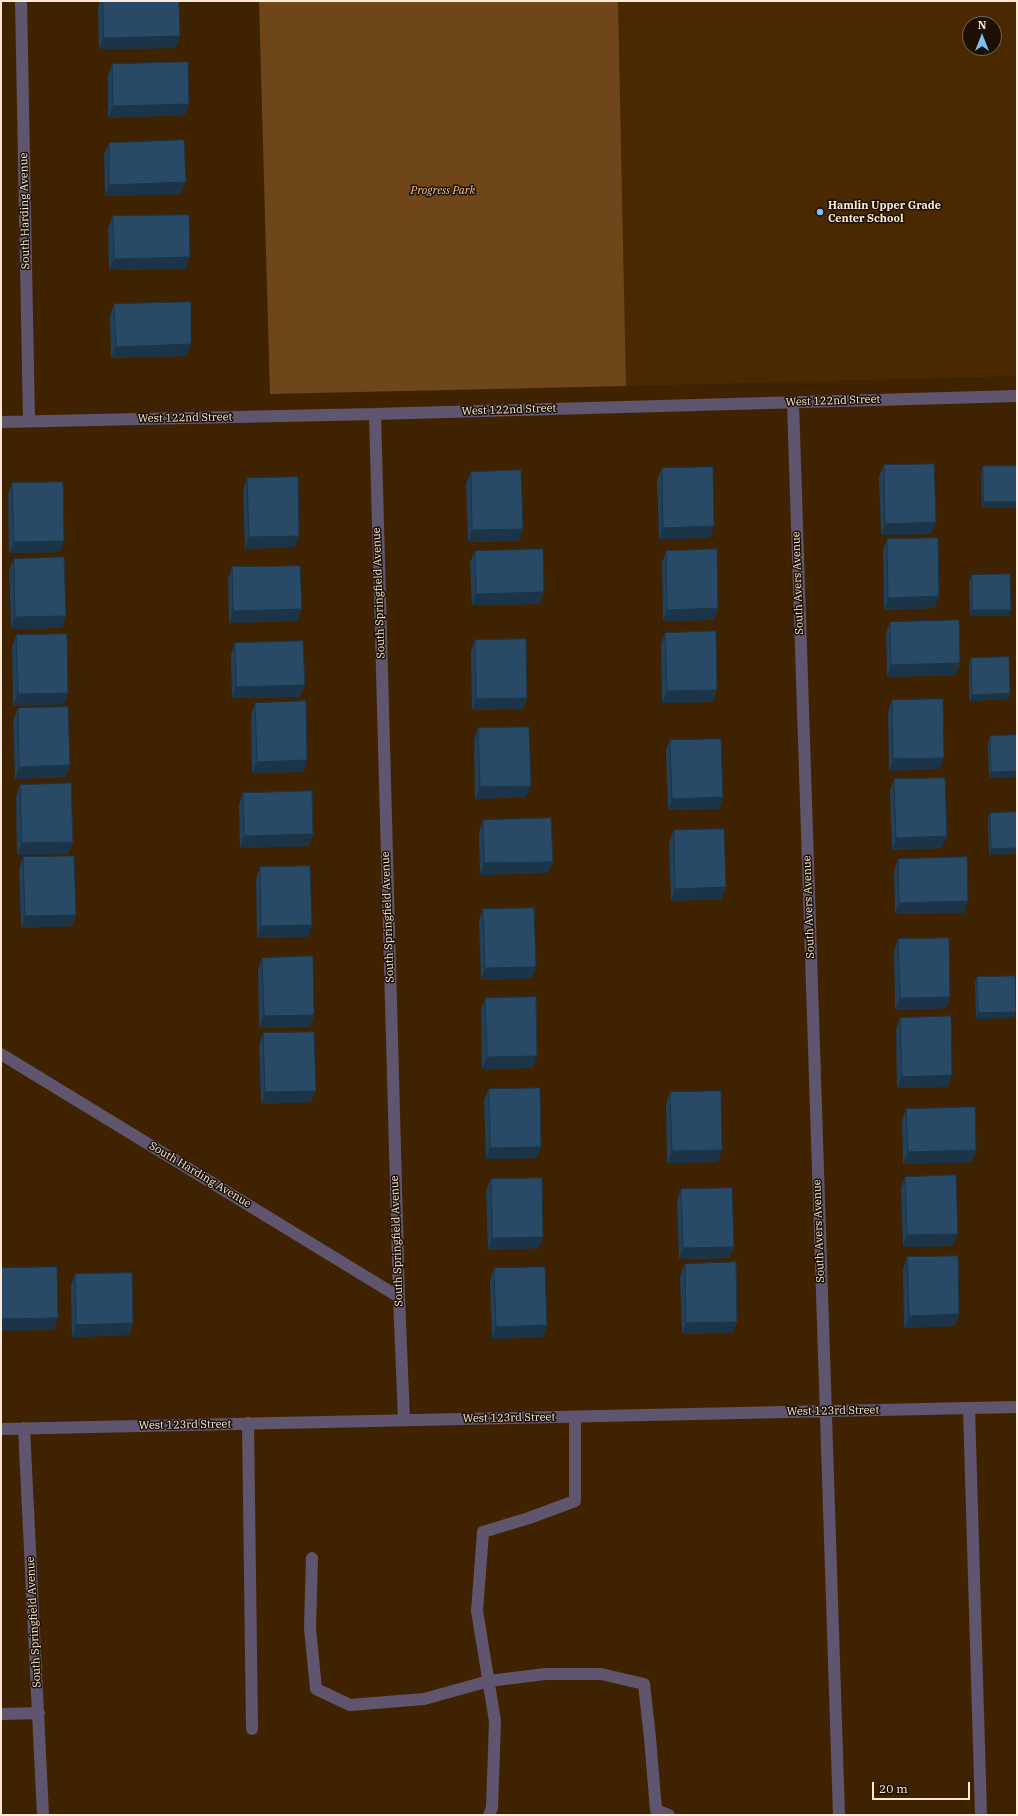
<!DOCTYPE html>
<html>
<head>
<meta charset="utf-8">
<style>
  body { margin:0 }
  #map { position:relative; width:1018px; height:1816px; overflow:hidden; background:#3f2301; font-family:"IBM Plex Serif",serif }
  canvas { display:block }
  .frame { position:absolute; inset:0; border:2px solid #fdead8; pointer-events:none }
  .north { position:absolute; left:962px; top:16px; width:40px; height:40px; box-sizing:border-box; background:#1c1004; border:1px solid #766759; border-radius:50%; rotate:0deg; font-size:11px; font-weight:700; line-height:16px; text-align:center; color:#fdead8 }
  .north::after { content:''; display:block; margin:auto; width:14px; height:18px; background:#7abff8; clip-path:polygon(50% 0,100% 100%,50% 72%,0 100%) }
  .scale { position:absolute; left:872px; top:1782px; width:98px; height:18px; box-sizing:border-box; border:2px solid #fdead8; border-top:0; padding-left:5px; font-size:12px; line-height:14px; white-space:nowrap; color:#fdead8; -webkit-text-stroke:3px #1c1004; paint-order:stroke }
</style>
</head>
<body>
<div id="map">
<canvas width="1018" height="1816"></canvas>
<div class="frame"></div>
<div class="north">N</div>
<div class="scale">20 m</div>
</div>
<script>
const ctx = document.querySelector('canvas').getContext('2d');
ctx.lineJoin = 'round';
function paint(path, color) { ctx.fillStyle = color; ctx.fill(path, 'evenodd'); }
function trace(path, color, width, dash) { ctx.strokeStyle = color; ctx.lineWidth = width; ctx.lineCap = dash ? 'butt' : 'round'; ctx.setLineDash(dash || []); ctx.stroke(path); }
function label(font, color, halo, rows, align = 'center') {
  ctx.font = font + ' "IBM Plex Serif",serif'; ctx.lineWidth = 3; ctx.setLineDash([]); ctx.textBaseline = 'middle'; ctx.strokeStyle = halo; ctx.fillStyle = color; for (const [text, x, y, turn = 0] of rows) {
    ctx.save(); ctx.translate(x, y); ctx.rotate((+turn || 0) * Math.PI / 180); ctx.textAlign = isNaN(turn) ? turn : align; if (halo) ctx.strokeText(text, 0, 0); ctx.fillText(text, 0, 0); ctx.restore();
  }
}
paint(new Path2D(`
  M618 1H1017V376L626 386ZM970 24H994V48H970Z`), '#4b2900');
paint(new Path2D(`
  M259 1H618L626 386 270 394Z`), '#6f4619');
trace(new Path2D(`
  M21 1 29 421
  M793 403 839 1815
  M375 414 399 1297 404 1420
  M1 422 375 414 1017 396
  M1 1054 399 1297
  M969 1408 981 1815
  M248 1423 252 1729
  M24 1428 43 1815
  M1 1429 1017 1407
  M312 1558 310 1628 316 1689 350 1705 424 1699 489 1681 545 1674H601L644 1684 650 1738 656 1810 669 1815
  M1 1714 39 1713
  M489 1815 492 1808 495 1721 477 1611 483 1532 529 1518 575 1501V1417`), '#60556f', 12);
paint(new Path2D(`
  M100 1H103L176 48 99 49 98 7Z
  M112 64 185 115 108 118V76Z
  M109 143 181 194 105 196 104 154Z
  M113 216 186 269 109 270 108 228Z
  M114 304 187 356 111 358 110 316Z
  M884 465 936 522 931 534 881 535 879 476Z
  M983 466H1017V508H982L981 472Z
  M662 468 710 538 659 539 657 480Z
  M471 472 523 529 519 541 468 542 466 484Z
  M247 478 295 547 245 549 243 490Z
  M12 483 64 541 60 552 9 553 8 495Z
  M887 539 935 608 884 610 883 551Z
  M475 551 540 604 472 605 470 562Z
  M666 551 718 608 714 620 663 621 662 563Z
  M14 559 66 616 62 628 11 629 9 570Z
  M232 567 297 621 229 623 228 579Z
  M972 575 1009 616H970L969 581Z
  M890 622 960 663 956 675 887 677 886 633Z
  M665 633 713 702 662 703 661 644Z
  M16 635 68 693 64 704 13 706 12 647Z
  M475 640 527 698 523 709 472 710 471 652Z
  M235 643 300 697 232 698 231 655Z
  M971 658 1010 693 1008 699 969 701V664Z
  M892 700 940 769 889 771 888 712Z
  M255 703 307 760 303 772 252 773 251 715Z
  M18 708 66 777 15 779 13 720Z
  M478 728 526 797 475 799 474 740Z
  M1017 735V777L989 778 988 742 990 736Z
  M670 740 719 809 668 810 666 751Z
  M894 779 942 848 892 850 890 791Z
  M20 785 73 842 68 854 17 855 16 796Z
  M243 793 309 846 240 848 239 804Z
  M1017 812 989 855 988 819 990 813Z
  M483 820 548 873 480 875 479 832Z
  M674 830 722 899 671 901 669 842Z
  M23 857 72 926 21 928 19 869Z
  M898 859 968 901 964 913 895 914 894 871Z
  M260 867 312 925 308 937 257 938 256 879Z
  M483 909 532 978 481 980 479 921Z
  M898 939 950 997 946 1008 895 1010 894 951Z
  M262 958 314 1015 310 1027 259 1028 258 970Z
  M977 977 1016 1012 1014 1018 976 1019 975 983Z
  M485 998 533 1068 482 1069 481 1010Z
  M900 1018 948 1087 897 1088 896 1029Z
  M263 1033 311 1102 261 1104 259 1045Z
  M489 1089 536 1158 486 1159 484 1100Z
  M670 1092 718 1162 667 1163 666 1104Z
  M906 1109 976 1150 972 1162 903 1164 902 1121Z
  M905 1177 953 1246 903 1247 901 1188Z
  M491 1179 539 1248 488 1250 486 1191Z
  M681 1189 730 1258 679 1259 677 1201Z
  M907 1257 955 1326 904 1328 903 1269Z
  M685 1264 733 1333 682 1334 680 1276Z
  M494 1268 543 1337 492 1339 490 1280Z
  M75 1274 133 1323 129 1335 72 1337 71 1286Z`), '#224059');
paint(new Path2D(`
  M180 36 176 48 99 49 104 38Z
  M189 104 185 115 108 118 113 106Z
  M186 182 181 194 105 196 109 185Z
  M190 257 186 269 109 270 114 259Z
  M191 344 187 356 111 358 116 347Z
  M984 502H1017V508H982Z
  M936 522 931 534 881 535 885 524Z
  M714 526 710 538 659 539 663 528Z
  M523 529 519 541 468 542 472 530Z
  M299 536 295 547 245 549 249 537Z
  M64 541 60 552 9 553 14 542Z
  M544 592 540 604 472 605 476 594Z
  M939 596 935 608 884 610 888 598Z
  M718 608 714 620 663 621 667 610Z
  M302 609 297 621 229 623 233 611Z
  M972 610H1011L1009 616H970Z
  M66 616 62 628 11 629 15 617Z
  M960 663 956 675 887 677 891 665Z
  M305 685 300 697 232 698 236 687Z
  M717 690 713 702 662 703 667 691Z
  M68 693 64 704 13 706 18 694Z
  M1010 693 1008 699 969 701 972 695Z
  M527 698 523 709 472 710 476 699Z
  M944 758 940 769 889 771 893 759Z
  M307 760 303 772 252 773 257 762Z
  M70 765 66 777 15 779 19 767Z
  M1017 771V777L989 778 991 772Z
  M531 786 526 797 475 799 480 787Z
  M723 797 719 809 668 810 672 799Z
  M313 834 309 846 240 848 244 836Z
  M947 836 942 848 892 850 896 838Z
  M73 842 68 854 17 855 22 843Z
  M1017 848V854L989 855 991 849Z
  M553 862 548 873 480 875 484 863Z
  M726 887 722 899 671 901 675 889Z
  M968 901 964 913 895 914 899 903Z
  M76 915 72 926 21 928 25 916Z
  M312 925 308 937 257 938 261 926Z
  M536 967 532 978 481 980 485 968Z
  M950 997 946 1008 895 1010 900 998Z
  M1016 1012 1014 1018 976 1019 978 1013Z
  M314 1015 310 1027 259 1028 264 1016Z
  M537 1056 533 1068 482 1069 487 1057Z
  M952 1075 948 1087 897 1088 902 1077Z
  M316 1091 311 1102 261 1104 265 1092Z
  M541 1147 536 1158 486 1159 490 1148Z
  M722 1150 718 1162 667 1163 672 1151Z
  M976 1150 972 1162 903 1164 908 1152Z
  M958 1234 953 1246 903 1247 907 1235Z
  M543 1237 539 1248 488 1250 492 1238Z
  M734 1247 730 1258 679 1259 683 1248Z
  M959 1314 955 1326 904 1328 909 1316Z
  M58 1318 54 1330 1 1331V1319Z
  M737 1322 733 1333 682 1334 686 1323Z
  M133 1323 129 1335 72 1337 76 1325Z
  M547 1325 543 1337 492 1339 496 1327Z`), '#1c3448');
const building = new Path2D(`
  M103 1H179L180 36 104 38Z
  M188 62 189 104 113 106 112 64Z
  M184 140 186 182 109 185V143Z
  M189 215 190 257 114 259 113 216Z
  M191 302V344L116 347 114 304Z
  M934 464 936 522 885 524 884 465Z
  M983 466H1017V502H984Z
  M713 467 714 526 663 528 662 468Z
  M521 470 523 529 472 530 471 472Z
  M298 477 299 536 249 537 247 478Z
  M63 482 64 541 14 542 12 483Z
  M938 538 939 596 888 598 887 539Z
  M543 549 544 592 476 594 475 551Z
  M717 549 718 608 667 610 666 551Z
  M64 557 66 616 15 617 14 559Z
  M300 566 302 609 233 611 232 567Z
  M1010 574 1011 610H972V575Z
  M959 620 960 663 891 665 890 622Z
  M716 631 717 690 667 691 665 633Z
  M67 634 68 693 18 694 16 635Z
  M526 639 527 698 476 699 475 640Z
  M303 641 305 685 236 687 235 643Z
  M1009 657 1010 693 972 695 971 658Z
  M943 699 944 758 893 759 892 700Z
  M306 701 307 760 257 762 255 703Z
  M68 707 70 765 19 767 18 708Z
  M529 727 531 786 480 787 478 728Z
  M1017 735V771L991 772 990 736Z
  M721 739 723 797 672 799 670 740Z
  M945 778 947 836 896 838 894 779Z
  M71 783 73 842 22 843 20 785Z
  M312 791 313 834 244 836 243 793Z
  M1017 812V848L991 849 990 813Z
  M551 818 553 862 484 863 483 820Z
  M724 829 726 887 675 889 674 830Z
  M74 856 76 915 25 916 23 857Z
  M967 857 968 901 899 903 898 859Z
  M310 866 312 925 261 926 260 867Z
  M534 908 536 967 485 968 483 909Z
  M949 938 950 997 900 998 898 939Z
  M313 956 314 1015 264 1016 262 958Z
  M1015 976 1016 1012 978 1013 977 977Z
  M536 997 537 1056 487 1057 485 998Z
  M951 1016 952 1075 902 1077 900 1018Z
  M314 1032 316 1091 265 1092 263 1033Z
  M540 1088 541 1147 490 1148 489 1089Z
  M721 1091 722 1150 672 1151 670 1092Z
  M975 1107 976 1150 908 1152 906 1109Z
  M956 1175 958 1234 907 1235 905 1177Z
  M542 1178 543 1237 492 1238 491 1179Z
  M732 1188 734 1247 683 1248 681 1189Z
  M958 1256 959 1314 909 1316 907 1257Z
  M736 1262 737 1322 686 1323 685 1264Z
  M57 1267 58 1318 1 1319V1268Z
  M545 1267 547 1325 496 1327 494 1268Z
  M132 1273 133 1323 76 1325 75 1274Z`);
paint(building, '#284a67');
trace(building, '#1c3448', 1);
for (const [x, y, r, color] of [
  [820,212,4,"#7abff8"]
]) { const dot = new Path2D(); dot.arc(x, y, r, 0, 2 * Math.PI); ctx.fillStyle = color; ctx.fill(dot); trace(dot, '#1c1004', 1.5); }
label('italic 11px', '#f9cca0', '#1c1004', [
  ["Progress Park",443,191]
]);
label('bold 11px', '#fdead8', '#1c1004', [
  ["Hamlin Upper Grade",828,206],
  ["Center School",828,219]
], 'left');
label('11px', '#fdead8', '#1c1004', [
  ["South Harding Avenue",25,211,-91],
  ["West 122nd Street",833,401,-2],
  ["West 122nd Street",509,410,-2],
  ["West 122nd Street",185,418,-1],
  ["South Avers Avenue",798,583,-92],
  ["South Springfield Avenue",379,593,-92],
  ["South Avers Avenue",809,907,-92],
  ["South Springfield Avenue",388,917,-92],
  ["South Harding Avenue",200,1175,31],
  ["South Avers Avenue",819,1231,-92],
  ["South Springfield Avenue",397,1241,-92],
  ["West 123rd Street",833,1411,-1],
  ["West 123rd Street",509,1418,-1],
  ["West 123rd Street",185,1425,-1],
  ["South Springfield Avenue",34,1622,-93]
]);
</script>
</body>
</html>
